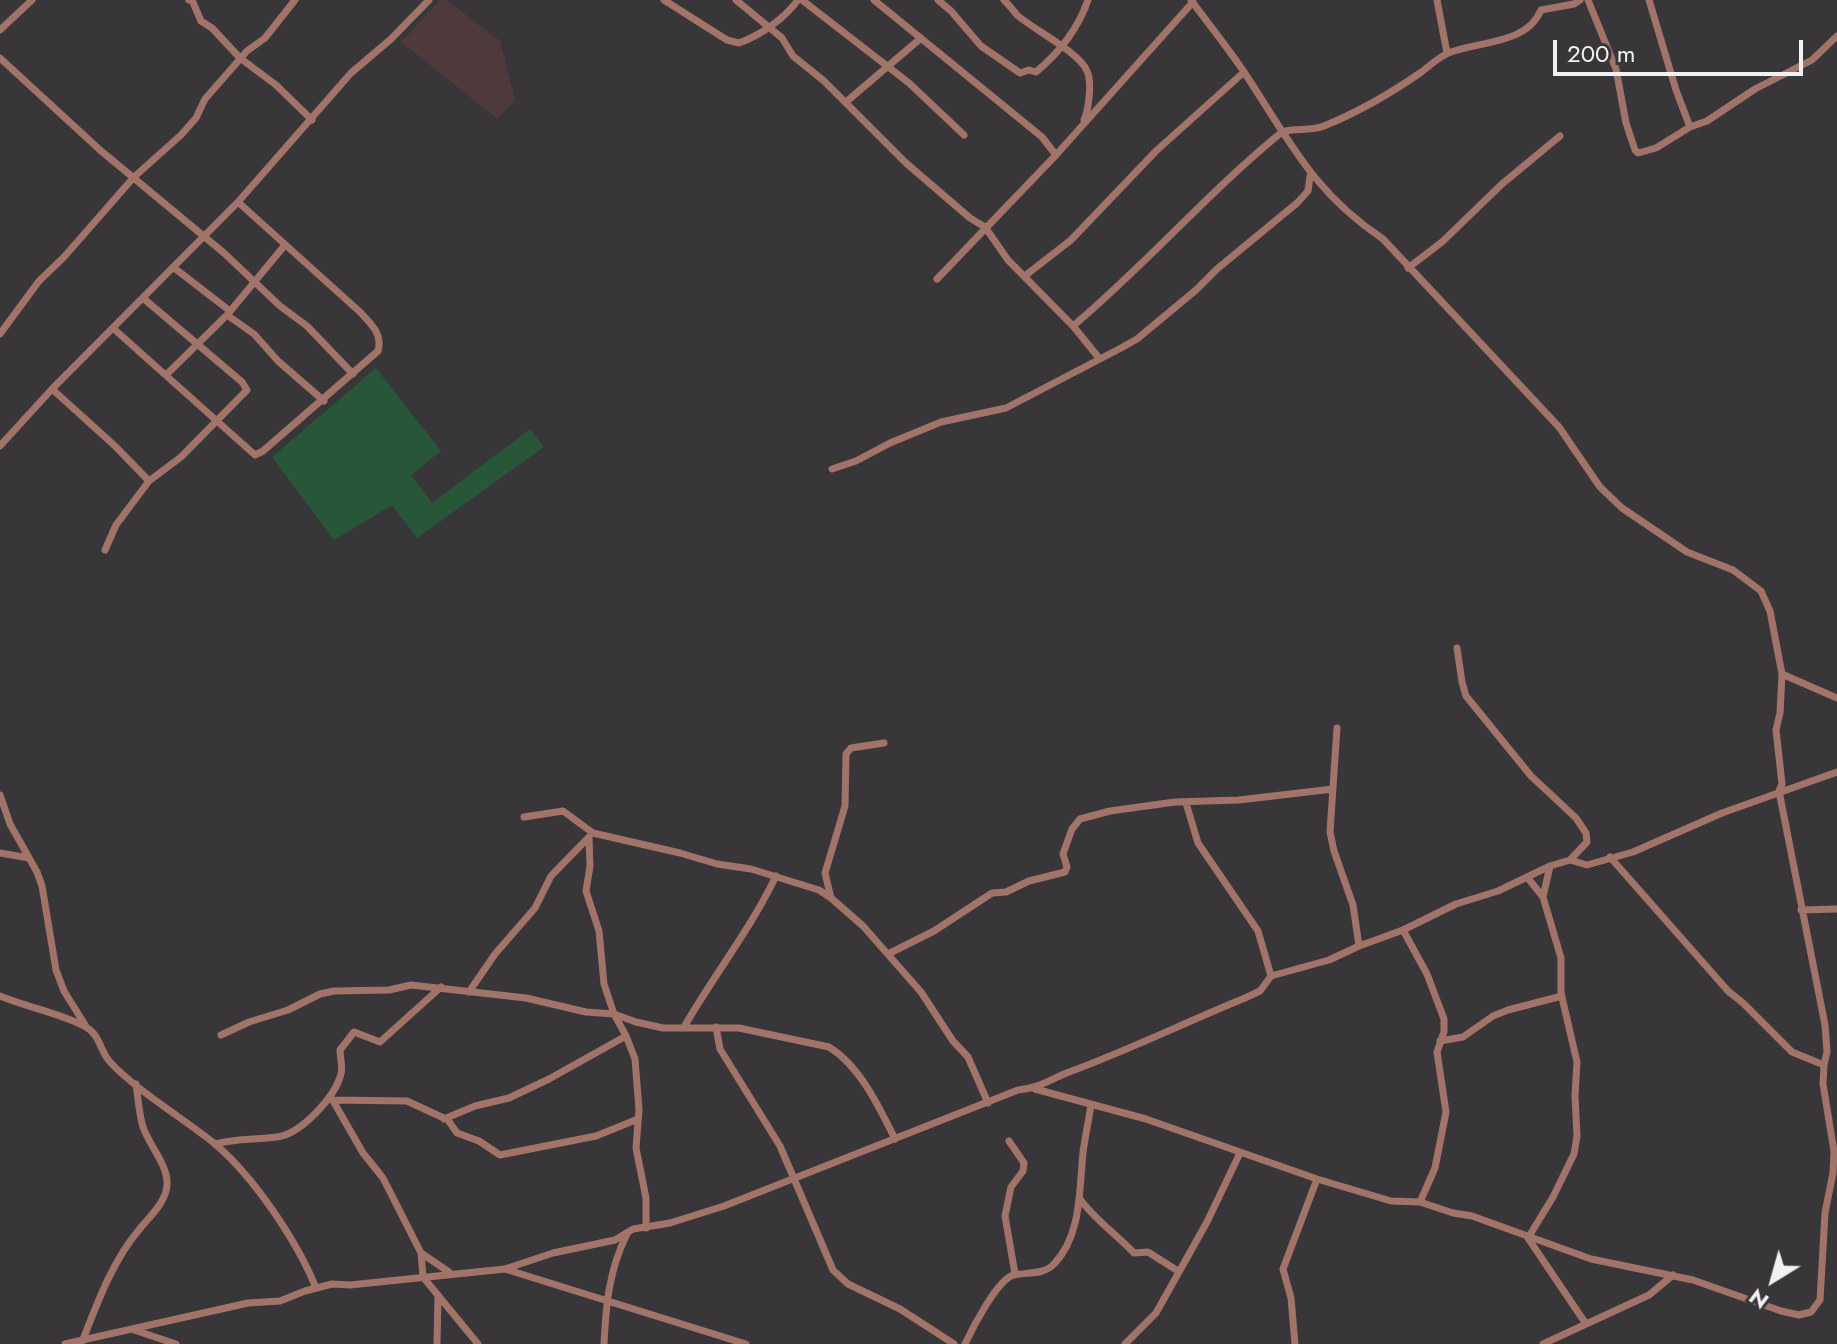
<!DOCTYPE html>
<html>
<head>
<meta charset="utf-8">
<style>
  body { margin:0 }
  #map { position:relative; width:1837px; height:1344px; overflow:hidden; background:#39363a; font-family:Jost,sans-serif }
  canvas { display:block }
  .north { position:absolute; left:1733px; top:1240px; width:80px; height:80px; -webkit-text-stroke:6px #39363a; paint-order:stroke; rotate:217deg; font-size:22px; font-weight:700; line-height:32px; text-align:center; color:#f2f0f3 }
  .north::after { content:''; display:block; margin:auto; width:28px; height:36px; background:#f2f0f3; clip-path:polygon(50% 0,100% 100%,50% 72%,0 100%) }
  .scale { position:absolute; left:1553px; top:40px; width:250px; height:36px; box-sizing:border-box; border:4px solid #f2f0f3; border-top:0; padding-left:10px; font-size:24px; line-height:28px; white-space:nowrap; color:#f2f0f3; -webkit-text-stroke:6px #39363a; paint-order:stroke }
</style>
</head>
<body>
<div id="map">
<canvas width="1837" height="1344"></canvas>
<div class="north">N</div>
<div class="scale">200 m</div>
</div>
<script>
const ctx = document.querySelector('canvas').getContext('2d');
ctx.lineJoin = 'round';
function paint(path, color) { ctx.fillStyle = color; ctx.fill(path, 'evenodd'); }
function trace(path, color, width, dash) { ctx.strokeStyle = color; ctx.lineWidth = width; ctx.lineCap = dash ? 'butt' : 'round'; ctx.setLineDash(dash || []); ctx.stroke(path); }
paint(new Path2D(`
  M440 0H446L500 41 515 100 497 119 401 42Z`), '#4e393b');
paint(new Path2D(`
  M376 368 441 451 411 475 432 503 530 429 544 447 417 538 392 505 334 540 272 457Z`), '#285639');
trace(new Path2D(`
  M189 0H192L201 21 212 28 240 58 276 85 312 120
  M664 0 727 40 739 43C761 35 784 19 798 0
  M736 0 782 38 793 56 824 81 906 163 970 218 985 227 1008 260 1073 326 1099 358
  M802 0 909 83 964 135
  M874 0 1042 137 1056 155
  M938 0 951 11 981 46 1020 73 1029 70 1036 72C1060 52 1078 29 1088 0
  M1004 0C1009 5 1013 10 1017 15 1034 30 1079 52 1087 71 1092 81 1089 109 1084 120
  M1437 0 1447 53
  M1588 0 1616 69 1626 123 1635 150 1638 153 1656 148 1690 127 1707 121 1755 89 1812 60 1837 36
  M1649 0 1676 90 1690 127
  M0 30 32 0
  M0 58 100 150 224 253 280 306 307 326 353 374
  M846 102 921 38
  M173 267 230 311
  M1408 268 1442 242 1502 184 1560 136
  M1026 275 1071 240 1156 151 1244 72
  M937 279 1056 155 1193 2
  M227 315 254 334 278 361 324 401
  M1073 326C1146 265 1208 192 1282 132 1295 127 1309 132 1324 126 1356 113 1391 93 1420 73 1430 66 1439 56 1451 52 1481 41 1527 44 1541 10L1574 4 1580 0
  M114 329 255 455 263 451 378 351C383 334 371 324 360 312L238 202
  M0 334 39 281 64 257 134 177 181 135 196 118 205 99 247 51 265 38 295 0
  M166 375 227 315 285 245
  M52 389 115 446 149 481
  M0 446 52 389 238 202 351 73 391 39 429 0
  M832 469 856 461 890 443 941 422 1006 408 1121 348 1137 339 1196 290 1217 269 1297 203 1308 191 1310 176
  M105 550 116 525 149 481 181 457 247 390 242 382 143 298
  M1457 648 1462 682 1466 696 1531 776 1576 818 1586 833 1587 842 1570 860
  M1782 674 1837 698
  M1337 728 1330 832 1334 851 1353 905 1359 946
  M0 795 10 824 37 872 42 886 56 970 64 991 87 1028
  M1186 803 1198 843 1258 931 1271 976
  M524 817 563 811 593 833 680 853 717 864 751 869 819 890 831 898 863 926 921 992 953 1041 968 1057 988 1103
  M589 837 590 866 586 891 599 931 604 984 614 1014 626 1036 635 1059 639 1110 636 1148 646 1198V1228
  M0 853 29 858
  M1610 857 1728 991 1743 1003 1792 1052 1824 1065
  M1527 877 1543 897 1561 958V993L1577 1062 1575 1096 1577 1136 1574 1154 1553 1197 1528 1238 1586 1324
  M1543 897 1550 866
  M831 898 825 873 845 806 846 754 851 748 884 743
  M1801 910 1837 909
  M1403 930 1427 974 1444 1019V1032L1437 1052 1446 1112 1435 1168 1420 1202
  M888 954 934 931 992 893 1006 892 1029 881 1065 872 1067 867 1063 854 1072 829 1080 819 1110 811 1175 802 1239 800 1333 789
  M469 992 495 954 535 908 551 876 589 837
  M0 996C26 1007 63 1014 86 1027 100 1035 100 1051 110 1062 137 1091 183 1118 215 1144 254 1177 297 1241 316 1288
  M684 1027C714 975 750 930 776 876
  M716 1027 720 1049 780 1146 833 1270 848 1284 900 1309 954 1344
  M221 1035 249 1022 288 1010 320 994 334 991 389 990 411 985 526 998 586 1012 614 1014 636 1022 663 1028H739L829 1047C860 1066 879 1107 895 1139
  M1440 1041 1463 1037 1493 1016 1508 1010 1562 996
  M1035 1089 1146 1119 1317 1179 1391 1201 1420 1202 1453 1213 1472 1216 1591 1259 1693 1280 1781 1311 1799 1315 1811 1312 1820 1300 1825 1213 1833 1173 1834 1151 1823 1084 1824 1065 1827 1052 1825 1025 1779 791 1782 784 1776 730 1780 713 1782 674 1770 611 1761 591 1733 570 1687 552 1622 508 1600 487 1559 427 1383 239C1314 193 1290 142 1246 75 1229 49 1209 25 1191 0
  M332 1099 363 1153 383 1178 421 1253 423 1277 478 1344
  M332 1100 407 1101 448 1120 457 1133 479 1141 500 1155 596 1136 638 1119
  M444 1119 475 1106 509 1098 549 1079 626 1036
  M1009 1141 1024 1163 1023 1171 1011 1187 1005 1216 1015 1274
  M215 1144C237 1138 255 1140 277 1137 301 1134 335 1097 341 1074 343 1066 340 1058 340 1050L354 1032 380 1042 441 987
  M1080 1199C1095 1220 1116 1234 1134 1253L1148 1252 1178 1271
  M421 1253 449 1272
  M505 1269 746 1344
  M134 1330 176 1344
  M82 1342C97 1304 112 1262 138 1231 148 1218 167 1202 167 1184 168 1165 149 1145 143 1127 139 1114 138 1098 136 1084
  M65 1344 248 1303 280 1301 305 1291 332 1284 350 1285 505 1269 553 1253 615 1240 633 1229 670 1223 724 1206 1018 1090C1037 1089 1051 1079 1069 1072 1129 1050 1186 1022 1245 998L1260 991 1271 976 1329 960 1359 946 1403 930 1456 904 1498 891 1550 866 1570 860 1587 865 1633 852 1722 813 1837 772
  M437 1344 438 1295
  M604 1344C606 1304 609 1270 627 1234
  M965 1344C972 1329 998 1278 1014 1275 1027 1272 1044 1275 1054 1264 1082 1235 1079 1189 1083 1153 1085 1136 1089 1120 1091 1104
  M1125 1344 1156 1313 1207 1222 1240 1153
  M1295 1344 1291 1298 1283 1269 1317 1179
  M1543 1344 1649 1295 1673 1275`), '#a27469', 7);
</script>
</body>
</html>
